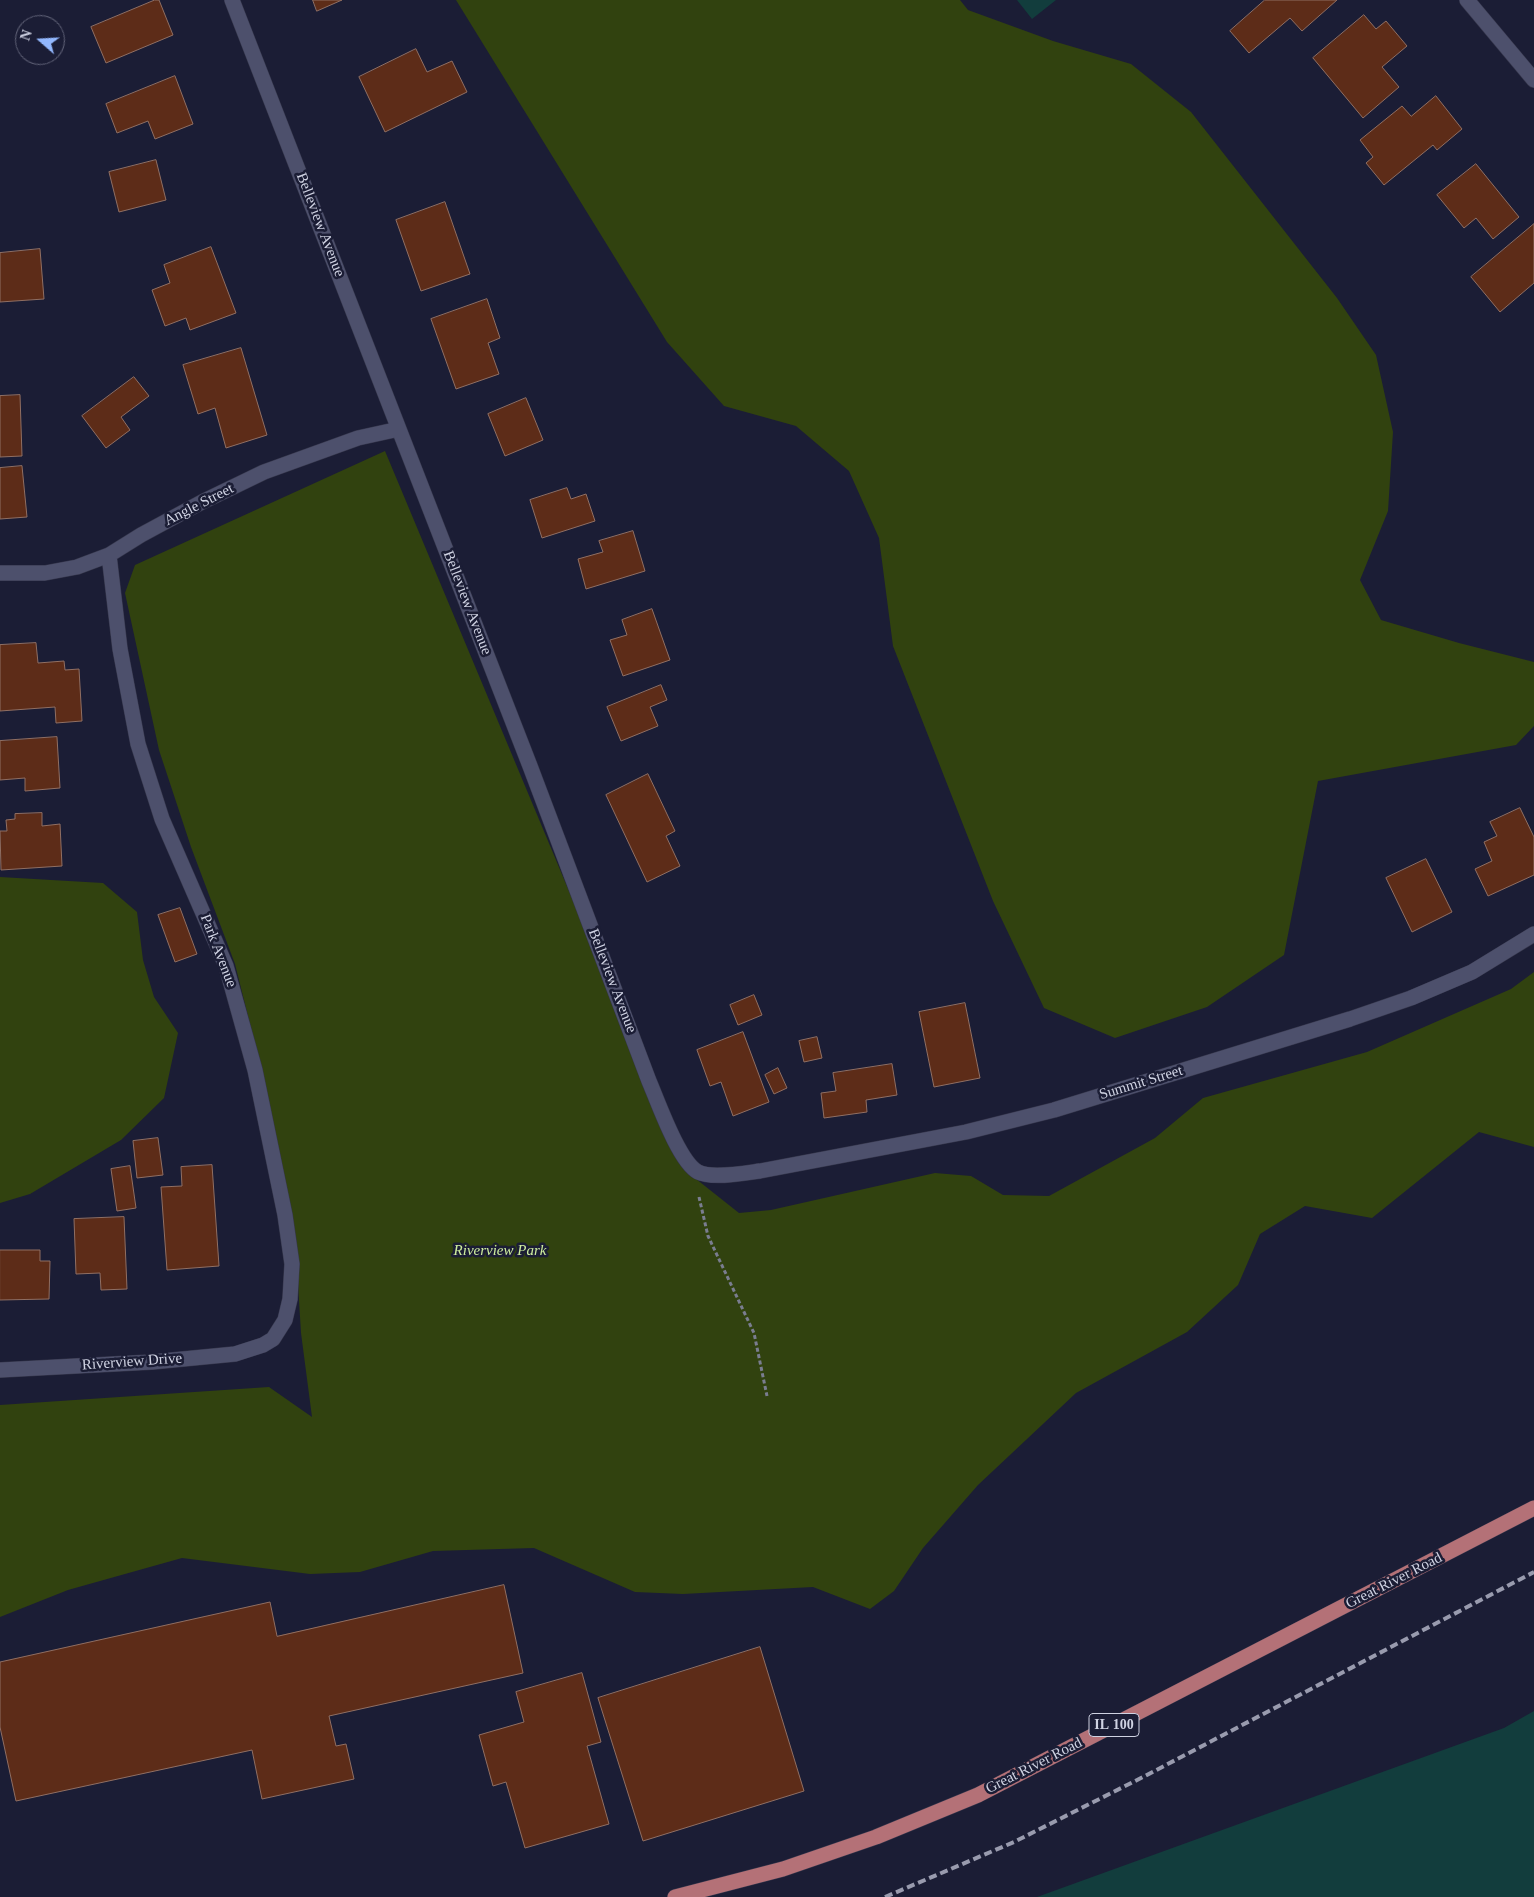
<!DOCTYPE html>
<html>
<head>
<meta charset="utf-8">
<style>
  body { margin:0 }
  #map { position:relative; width:1534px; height:1897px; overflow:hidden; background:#1b1d35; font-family:Georgia,serif }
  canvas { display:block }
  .north { position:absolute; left:15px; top:15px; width:50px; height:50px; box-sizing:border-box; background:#1b1d35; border:1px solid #63657a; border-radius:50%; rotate:289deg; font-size:14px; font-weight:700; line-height:20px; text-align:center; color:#cfd2e2 }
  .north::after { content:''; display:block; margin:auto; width:18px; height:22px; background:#92b7fd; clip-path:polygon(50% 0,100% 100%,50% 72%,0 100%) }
</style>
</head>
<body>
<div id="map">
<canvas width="1534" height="1897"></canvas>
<div class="north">N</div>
</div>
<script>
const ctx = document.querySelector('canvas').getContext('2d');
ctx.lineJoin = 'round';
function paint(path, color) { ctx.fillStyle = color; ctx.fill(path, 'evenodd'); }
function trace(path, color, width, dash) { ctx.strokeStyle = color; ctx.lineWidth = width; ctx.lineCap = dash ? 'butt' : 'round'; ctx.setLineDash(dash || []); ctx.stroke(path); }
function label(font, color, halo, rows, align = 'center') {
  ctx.font = font + ' Georgia,serif'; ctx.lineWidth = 5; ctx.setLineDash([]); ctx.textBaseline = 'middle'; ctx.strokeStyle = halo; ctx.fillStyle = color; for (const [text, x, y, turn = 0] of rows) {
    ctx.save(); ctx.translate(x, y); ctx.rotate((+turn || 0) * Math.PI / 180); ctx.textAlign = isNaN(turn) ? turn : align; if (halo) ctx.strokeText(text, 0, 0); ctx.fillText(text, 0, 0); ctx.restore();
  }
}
paint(new Path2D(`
  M456 0H960L968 10 1053 41 1131 64 1191 112 1337 298 1376 355 1393 432 1388 511 1360 580 1381 620 1459 643 1534 662V726L1516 745 1318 781 1284 955 1207 1007 1115 1038 1044 1008 993 901 893 646 879 538 849 471 796 426 724 406 667 342Z
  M385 451 686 1171 739 1213 771 1210 935 1173 971 1176 1003 1195 1049 1196 1155 1138 1203 1098 1367 1052 1511 989 1534 972V1147L1479 1132 1372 1218 1305 1206 1260 1234 1238 1285 1187 1332 1076 1393 978 1485 923 1548 894 1591 870 1609 813 1587 683 1594 635 1592 534 1548 433 1551 360 1572 310 1574 182 1558 68 1590 0 1617V1405L269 1387 312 1417 301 1333 295 1235 262 1072 235 964 191 847 159 750 125 593 135 565Z
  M0 877 103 883 137 912 143 960 154 997 178 1033 164 1098 121 1140 30 1194 0 1203Z`), '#31420f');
paint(new Path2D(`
  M1017 0H1056L1032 19Z
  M1534 1711V1897H1037L1504 1728Z`), '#123d3d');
const building = new Path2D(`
  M155 0H159L173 35 106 63 91 27Z
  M313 0H342L317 11Z
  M1265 0H1337L1302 31 1290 18 1249 53 1230 31Z
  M1364 15 1376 29 1386 21 1407 46 1382 67 1399 87 1363 118 1313 58Z
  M416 49 427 72 452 61 467 92 385 132 359 77Z
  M175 76 193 124 155 139 148 121 117 133 106 104Z
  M1436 96 1462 129 1437 150 1433 145 1384 185 1366 163 1373 157 1360 140 1402 106 1411 116Z
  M156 160 166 200 119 212 109 172Z
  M1476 164 1519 217 1493 239 1476 218 1464 228 1437 195Z
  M445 202 470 274 421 291 396 220Z
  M1534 224V283L1500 312 1471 277Z
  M211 247 236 313 190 330 186 318 165 326 152 290 170 283 164 265Z
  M40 249 44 299 0 302V253Z
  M487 299 500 338 488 343 499 374 456 389 431 319Z
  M241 348 267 435 226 448 215 408 198 414 183 365Z
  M134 377 149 396 121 417 130 430 106 448 82 416Z
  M20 395 22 456 0 457V396Z
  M526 398 543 440 505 456 488 414Z
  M22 466 27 517 0 519V468Z
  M567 488 571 499 586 494 595 521 542 538 530 500Z
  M633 531 645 571 586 589 578 559 603 552 599 541Z
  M652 609 670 660 623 676 610 640 627 635 622 620Z
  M36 643 38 663 64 661 65 670 79 669 82 721 56 723 55 707 0 711V645Z
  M661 685 667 700 650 707 658 726 621 741 607 707Z
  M57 737 60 788 25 791V778L0 780V741Z
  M648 774 675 831 666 836 680 866 647 882 606 795Z
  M1520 808 1534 837V875L1488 896 1475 869 1492 861 1484 842 1497 836 1490 822Z
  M42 813V826L60 824 62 866 1 870 0 831H7L6 820 15 819V814Z
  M1426 859 1452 912 1412 932 1386 878Z
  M180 908 197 954 175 962 158 915Z
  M754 995 762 1015 738 1025 730 1005Z
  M965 1003 980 1078 934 1087 919 1012Z
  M743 1032 769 1102 733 1116 721 1082 710 1086 697 1050Z
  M817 1037 822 1058 804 1062 799 1041Z
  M892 1064 897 1095 866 1100 867 1112 824 1118 821 1093 836 1091 833 1073Z
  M778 1068 787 1088 774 1094 765 1075Z
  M158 1138 163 1175 137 1178 133 1141Z
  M212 1165 219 1266 167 1270 161 1187 182 1186 181 1167Z
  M130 1166 136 1208 117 1211 111 1169Z
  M124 1217 127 1289 101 1290 100 1273 76 1274 74 1219Z
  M0 1250H40V1261H50L49 1299 0 1300Z
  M504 1585 523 1673 329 1716 336 1746 346 1744 354 1779 262 1799 252 1750 16 1801 0 1727V1662L270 1602 277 1636Z
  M760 1647 804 1791 643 1841 598 1698Z
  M582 1673 601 1742 587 1746 609 1824 525 1848 506 1782 493 1786 479 1735 524 1722 516 1692Z`);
paint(building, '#5d2c18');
trace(building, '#906f63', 1);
const minor = new Path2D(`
  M232 0 530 766 649 1081C658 1102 679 1162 698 1172 712 1179 745 1173 760 1171L966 1132 1054 1110 1350 1019 1411 998 1472 972 1534 934
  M1467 0 1534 80
  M0 573H45L77 567 109 555 141 535 202 502 264 472 358 438 399 429
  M0 1370 152 1362 235 1354 263 1345 273 1339 285 1320 290 1299 292 1264 285 1215 255 1070 226 966 162 819 138 744 120 649 109 555`);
const major = new Path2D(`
  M675 1897 783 1869 876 1837 978 1795 1534 1508`);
trace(minor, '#36374c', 16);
trace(major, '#36374c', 16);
trace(new Path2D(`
  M699 1197 708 1236 754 1333 767 1396`), '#7a7d90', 3, [4, 2.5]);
trace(minor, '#4d506c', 15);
trace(major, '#b47177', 15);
trace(new Path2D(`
  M885 1897 1014 1842 1145 1776 1534 1572`), '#999bae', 4, [8, 4]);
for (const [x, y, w] of [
  [1114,1725,50]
]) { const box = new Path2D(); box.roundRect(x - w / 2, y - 11.5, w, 23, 4); ctx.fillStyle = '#1b1d35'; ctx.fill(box); trace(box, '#cfd2e2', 1); }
label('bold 14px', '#cfd2e2', null, [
  ["IL 100",1114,1725]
]);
label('15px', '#cfd2e2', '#1b1d35', [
  ["Belleview Avenue",320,225,69],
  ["Angle Street",199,505,-27],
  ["Belleview Avenue",467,603,69],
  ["Park Avenue",218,951,69],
  ["Belleview Avenue",612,981,69],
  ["Summit Street",1141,1083,-17],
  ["Riverview Drive",132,1362,-4],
  ["Great River Road",1394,1581,-27],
  ["Great River Road",1034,1766,-27]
]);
label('italic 15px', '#ceed9e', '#1b1d35', [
  ["Riverview Park",500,1251]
]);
</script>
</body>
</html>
